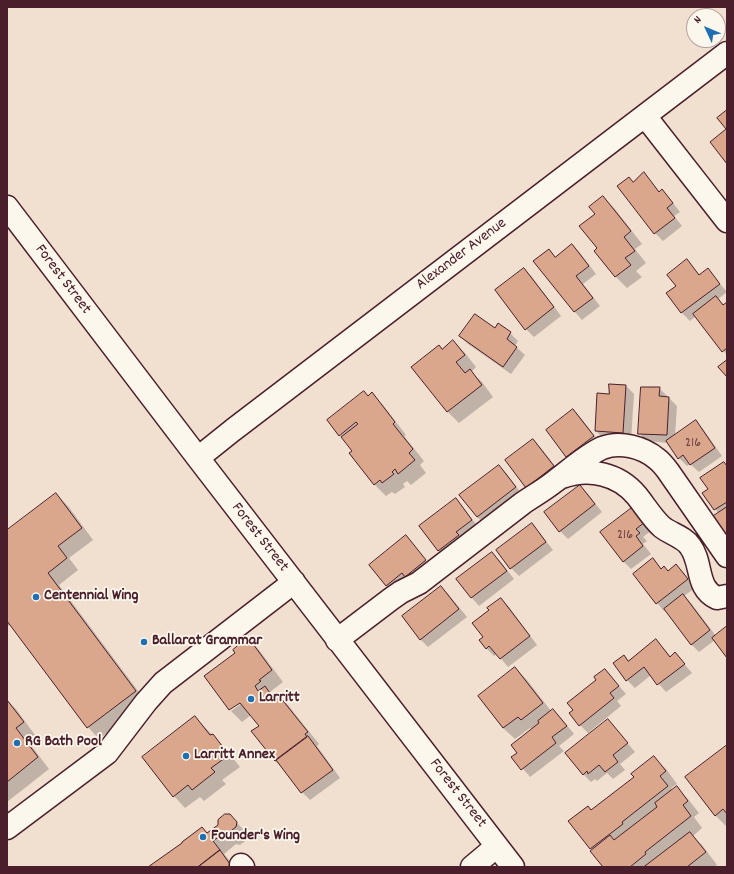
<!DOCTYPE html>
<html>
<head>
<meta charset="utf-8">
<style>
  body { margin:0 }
  #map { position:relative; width:734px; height:874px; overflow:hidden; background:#f1dfd0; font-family:Dekko,sans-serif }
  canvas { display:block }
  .frame { position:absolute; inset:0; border:8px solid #4a1f2b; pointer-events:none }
  .north { position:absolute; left:686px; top:8px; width:40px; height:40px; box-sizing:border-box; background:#fbf7ec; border:1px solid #b4a19f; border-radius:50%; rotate:314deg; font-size:11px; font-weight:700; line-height:16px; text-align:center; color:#4a1f2b }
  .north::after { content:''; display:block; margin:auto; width:14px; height:18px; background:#1f6fb2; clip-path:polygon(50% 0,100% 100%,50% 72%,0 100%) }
</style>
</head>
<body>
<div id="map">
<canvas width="734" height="874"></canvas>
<div class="frame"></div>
<div class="north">N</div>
</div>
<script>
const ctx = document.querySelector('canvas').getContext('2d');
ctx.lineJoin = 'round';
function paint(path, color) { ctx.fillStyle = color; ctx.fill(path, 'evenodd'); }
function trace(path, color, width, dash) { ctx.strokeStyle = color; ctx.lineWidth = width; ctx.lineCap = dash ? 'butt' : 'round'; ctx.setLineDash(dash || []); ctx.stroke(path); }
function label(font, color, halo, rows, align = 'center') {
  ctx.font = font + ' Dekko,sans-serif'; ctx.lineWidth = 3.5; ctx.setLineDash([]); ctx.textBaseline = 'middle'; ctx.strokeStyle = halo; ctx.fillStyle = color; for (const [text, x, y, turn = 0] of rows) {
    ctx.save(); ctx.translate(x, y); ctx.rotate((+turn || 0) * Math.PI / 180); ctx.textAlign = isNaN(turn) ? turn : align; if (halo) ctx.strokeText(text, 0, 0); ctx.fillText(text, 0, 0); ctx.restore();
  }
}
paint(new Path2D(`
  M644 174 660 192 662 191 670 199 680 212 674 216 682 226 663 241 655 233 633 183Z
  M603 197 615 209 642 244 635 249 646 263 636 271 642 277 627 288 616 277 598 248 596 214Z
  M572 245 580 253 596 274 583 284 600 306 582 320 575 312 535 261 549 250 556 258Z
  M687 261 700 275 708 270 727 292 718 299 724 305 727 303V355L696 316 690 321 682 313 668 293 677 286Z
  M524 269 532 277 561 316 534 337 526 329Z
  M498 325 510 333 518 341 515 346 525 355 511 374 468 344 460 336 495 329Z
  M453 341 465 353 476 367 471 372 482 382 493 397 459 423 447 411 439 346 443 350Z
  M626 386 634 394 631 440 604 439 596 431 610 395Z
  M659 388 667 396V398H669L677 406 675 436 696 422 703 429 722 456 699 472 690 464 687 466 679 458 669 443 647 441 639 433Z
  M372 394 383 405 406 435 404 436 424 461 420 465 426 473 411 485 407 481 403 484 405 487 395 494 392 492 386 496 375 485 350 454 353 451 340 435 368 396Z
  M573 410 581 418 601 444 575 464 567 456Z
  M533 440 541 448 561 474 535 495 527 487Z
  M724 463 727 466V536L719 514 704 493 709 489Z
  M499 466 507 474 523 496 485 524 477 517Z
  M580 486 588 494 602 512 568 539 560 531Z
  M56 494 68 506 93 540 69 558 78 570 59 585 147 703 99 739 88 727 11 624 7 627V531Z
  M456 500 463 507 479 528 446 558 438 550Z
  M633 508 652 530 643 537 647 541 643 544 651 554 631 569 623 561Z
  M531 524 539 532 553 550 519 576 511 568 497 550Z
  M406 537 433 569 394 593 386 585Z
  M492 553 500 561 514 579 479 606 472 598 458 580Z
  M653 560 662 569 668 572 676 565 684 573 695 588 684 596 691 603 716 636 727 627V656L715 640 699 652 691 644 666 610 664 611 657 603Z
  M441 587 449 595 467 617 428 647 420 639Z
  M501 599 509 607 537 645 508 667 497 654 494 656 486 648 490 610Z
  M248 639 259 650 283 682 270 692 271 694 273 696 276 693 288 705 319 744 317 746 340 778 310 800 302 792 287 772 275 761 253 732 260 726 251 715 242 722 231 711 245 701 244 699 230 708V710L206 676 237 654Z
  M656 640 671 657 675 653 692 673 666 692 651 675 635 688 627 680 624 656 629 661Z
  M515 668 527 680 551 711 553 710 561 718 574 734 559 746 564 751 530 777 513 757 518 753 532 730 530 728 515 739 503 728 479 696Z
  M605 670 626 694 617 701 621 706 588 733 580 725 597 680Z
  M7 700 16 709 35 735 27 740 49 769 7 802Z
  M195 717 224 747 240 767 222 780 226 784 204 801 200 797 185 808 174 796Z
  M608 720 635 752 620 764 625 770 613 779 607 773 597 781 595 779 591 782 583 774Z
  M727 746V827L715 815Z
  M654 758 666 769 677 784 671 788 673 790 677 788 688 799 699 813 694 817 702 828 693 836 702 845 717 865 714 867H604L570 821 592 811 635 778Z
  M230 815 248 835V839L240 845 236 844 224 854 235 867H150L208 834Z`), '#0003');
const building = new Path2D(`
  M727 110V164L710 142 726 129 717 118Z
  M644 172 659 192 662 189 673 203 667 208 675 218 654 234 617 186 629 177 633 182Z
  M603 196 631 231 624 237 635 251 625 258 631 265 615 277 594 251 597 248 579 226 595 214 589 207Z
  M572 244 589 266 576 276 593 298 574 312 533 261 549 249 555 257Z
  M687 259 699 275 708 268 720 284 681 313 666 293 676 286 667 275Z
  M524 268 554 307 525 330 495 290Z
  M716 296 723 305 727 302V348L722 352 693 314Z
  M475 314 495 328 498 323 511 332 507 339 517 347 503 367 459 336Z
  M453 340 465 355 456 362 465 373 470 369 482 385 447 412 411 367 439 345 442 349Z
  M727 360V377L718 367Z
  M609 384 626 385 623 433 595 431 597 393 609 394Z
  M641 387H660L659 396 669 397 667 435 638 434Z
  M364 391 368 396 372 392 395 422 393 424 413 449 409 453 415 460 398 474 395 469 392 472 394 474 382 483 380 480 374 485 349 453 352 451 341 437 358 424 356 422 339 436 327 420Z
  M573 409 594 436 566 457 546 430Z
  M696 420 715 448 690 465 683 455 678 459 666 441Z
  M533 439 554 466 526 488 505 460Z
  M724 462 727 466V502L714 510 702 493 708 489 700 478Z
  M499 465 516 487 477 517 459 495Z
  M580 485 595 504 559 532 544 512Z
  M56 493 82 528 58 546 67 558 48 573 136 691 87 728 7 621V530Z
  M456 498 472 520 456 532 459 535 438 551 419 526Z
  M633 507 645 522 636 529 640 533 636 536 643 546 623 562 600 532Z
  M727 507V535L725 536 712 517Z
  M532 523 546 542 510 569 496 550Z
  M406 535 426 560 405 577 402 573 386 586 369 565Z
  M492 552 507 571 471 598 456 579Z
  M653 558 661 569 664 566 668 571 676 564 688 579 656 604 633 574Z
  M441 586 459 609 420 640 402 616Z
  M683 594 710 630 691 645 664 609Z
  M501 598 530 636 500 659 489 646 486 649 479 640 483 637 472 623 489 610 487 608Z
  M727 626V658L712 638Z
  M248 637 272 670 259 680 261 681 255 686 258 691 265 686 272 696 276 692 308 732 305 734 307 737 275 761 251 731 259 726 240 703 229 710 204 676 235 653 233 650Z
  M656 639 670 657 675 652 685 664 657 685 644 667 626 681 613 663 624 655 628 661Z
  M515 667 543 703 521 720 518 717 503 728 478 696Z
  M605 669 619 686 610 693 614 698 579 726 569 713 573 710 567 703 596 680 594 677Z
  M7 700 24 722 16 728 38 757 7 782Z
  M553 709 567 726 552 737 556 743 521 770 511 757 517 753 511 745 539 723 538 721Z
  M195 716 210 735 213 734 229 755 211 768 215 772 192 790 188 785 173 797 142 757Z
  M608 719 628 743 613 755 618 762 605 772 599 765 588 774 587 771 583 775 565 753Z
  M308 736 333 770 301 793 276 760Z
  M727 745V814L723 809 715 816 685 777Z
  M654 756 666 771 660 776 668 786 622 822 623 824 590 849 568 821 588 806 591 810 634 777 631 774Z
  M677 786 688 801 683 805 691 816 645 852 646 854 630 867H603L590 851 610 835 614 840 657 807 655 803Z
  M225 814H230L237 822 236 827 228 833H224L213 841 220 850 198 867H148L182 843V842L202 827 207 833 218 825V820Z
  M690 832 706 852 687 867H644Z
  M220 850 232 867H198Z`);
paint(building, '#daa78d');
trace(building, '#4a1f2b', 1);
const minor = new Path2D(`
  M645 116 727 221
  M7 207 198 458 513 867
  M198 458 233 430 727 53
  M562 477C589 467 619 474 637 496 645 506 653 519 662 527 671 534 684 537 690 546 703 563 695 588 717 598L727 596
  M337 640 391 599 401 592 419 583 523 503C533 496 544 490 554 482 569 471 585 456 602 448 620 441 643 447 657 459 661 462 665 467 668 471L727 556
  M7 828 107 753 146 702 163 683 294 582
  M241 865 243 867
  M472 867 497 846`);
trace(minor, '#4a1f2b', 25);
trace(minor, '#fbf7ec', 22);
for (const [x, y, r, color] of [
  [36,597,4,"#1f6fb2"],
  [144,642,4,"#1f6fb2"],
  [251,699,4,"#1f6fb2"],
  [17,743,4,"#1f6fb2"],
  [186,756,4,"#1f6fb2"],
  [203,837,4,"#1f6fb2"]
]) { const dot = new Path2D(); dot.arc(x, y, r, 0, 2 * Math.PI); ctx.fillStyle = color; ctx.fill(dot); trace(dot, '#fbf7ec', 1.5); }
label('14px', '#6e4144', null, [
  ["216",693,444],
  ["216",625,536]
]);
label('16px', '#4a1f2b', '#fbf7ec', [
  ["Alexander Avenue",462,255,-37],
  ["Forest Street",62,280,53],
  ["Forest Street",259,538,52],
  ["Forest Street",457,794,52]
]);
label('bold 16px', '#4a1f2b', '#fbf7ec', [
  ["Centennial Wing",44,597],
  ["Ballarat Grammar",152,642],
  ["Larritt",259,699],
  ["RG Bath Pool",25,743],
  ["Larritt Annex",194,756],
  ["Founder's Wing",211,837]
], 'left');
</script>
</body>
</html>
